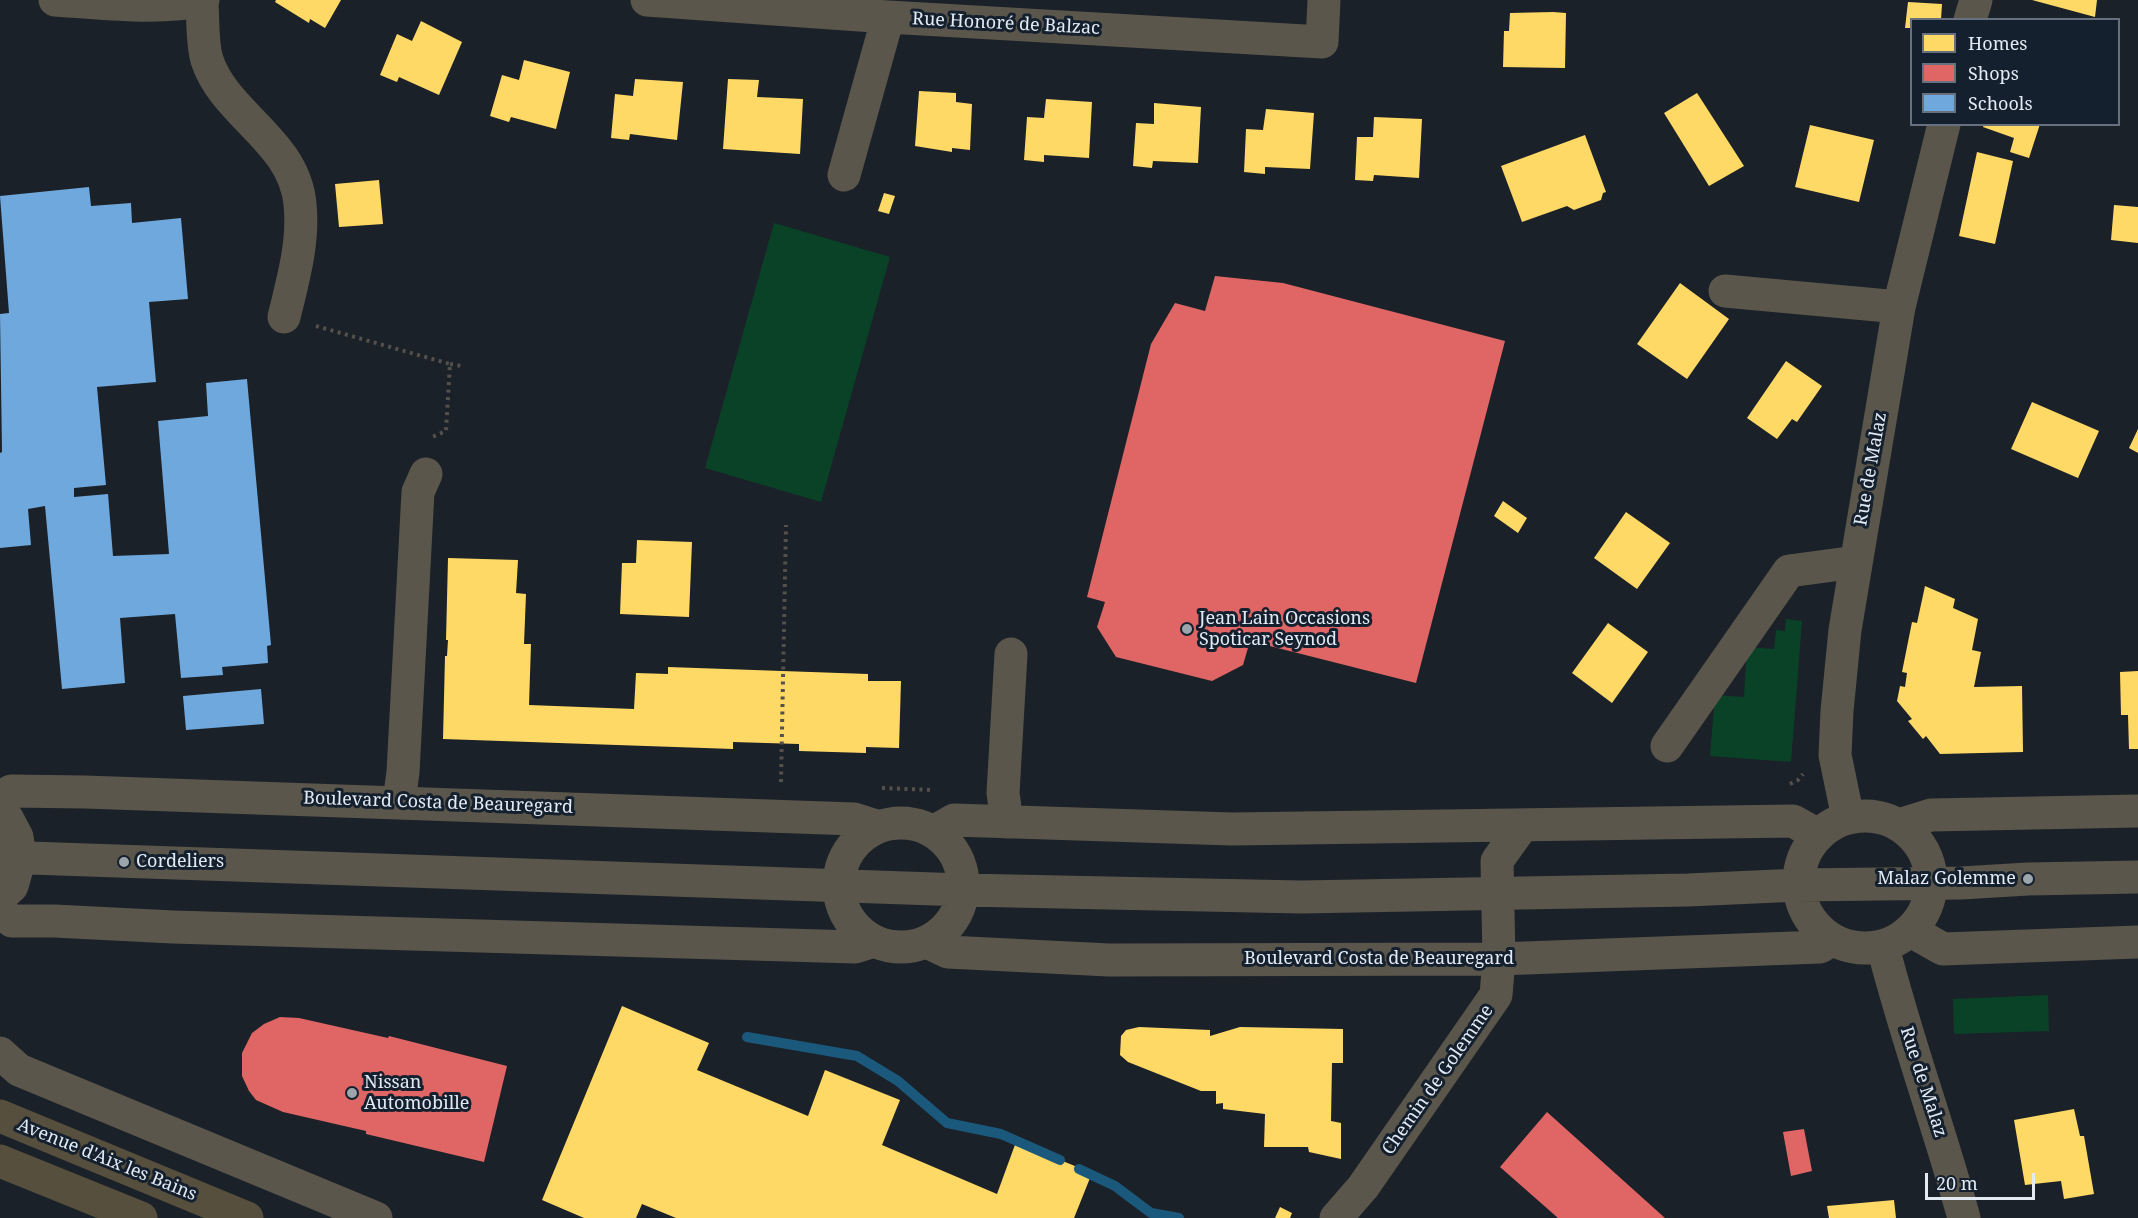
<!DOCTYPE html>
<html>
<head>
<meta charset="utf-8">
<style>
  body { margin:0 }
  #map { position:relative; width:2138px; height:1218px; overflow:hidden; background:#1b2128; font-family:"Noto Serif",serif }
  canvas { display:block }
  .legend { position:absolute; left:1910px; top:18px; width:210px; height:108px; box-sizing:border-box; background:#15202e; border:2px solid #67717d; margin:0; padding:8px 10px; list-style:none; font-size:18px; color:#e2eaf3 }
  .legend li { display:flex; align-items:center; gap:12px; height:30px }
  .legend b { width:30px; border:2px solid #67717d }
  .scale { position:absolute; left:1925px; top:1173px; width:110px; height:27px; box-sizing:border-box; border:3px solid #e2eaf3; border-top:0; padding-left:8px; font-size:18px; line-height:21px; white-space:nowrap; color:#e2eaf3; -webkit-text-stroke:4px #15202e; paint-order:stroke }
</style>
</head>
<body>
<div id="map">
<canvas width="2138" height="1218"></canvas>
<ul class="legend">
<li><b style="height:16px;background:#ffd966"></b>Homes</li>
<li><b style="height:16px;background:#e06666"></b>Shops</li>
<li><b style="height:16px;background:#6fa8dc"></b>Schools</li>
</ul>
<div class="scale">20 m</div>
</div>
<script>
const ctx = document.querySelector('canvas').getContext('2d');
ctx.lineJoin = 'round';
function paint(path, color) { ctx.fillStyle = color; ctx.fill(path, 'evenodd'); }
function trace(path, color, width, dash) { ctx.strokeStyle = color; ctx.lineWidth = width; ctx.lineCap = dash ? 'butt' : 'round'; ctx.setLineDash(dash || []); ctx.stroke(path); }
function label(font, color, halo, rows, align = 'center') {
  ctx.font = font + ' "Noto Serif",serif'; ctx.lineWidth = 6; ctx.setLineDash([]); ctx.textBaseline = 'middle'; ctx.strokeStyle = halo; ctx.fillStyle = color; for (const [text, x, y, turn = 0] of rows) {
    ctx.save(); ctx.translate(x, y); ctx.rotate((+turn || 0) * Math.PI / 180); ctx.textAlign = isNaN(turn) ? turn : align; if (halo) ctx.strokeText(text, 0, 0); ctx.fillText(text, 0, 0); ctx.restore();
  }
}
paint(new Path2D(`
  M774 223 890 257 821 502 705 468Z
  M1786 619 1802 621 1791 762 1710 756 1715 695 1744 697 1747 647 1774 649 1776 630 1785 631Z
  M2048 995 2049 1031 1954 1034 1953 999Z`), '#0a4227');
paint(new Path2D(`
  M276 0H341L325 28 310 19 309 23 275 2Z
  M2032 0H2097L2095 17Z
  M1908 2 1942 4 1941 20H1911V28H1905Z
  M1553 12 1566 13 1565 68 1503 67 1504 31H1509L1510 13Z
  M421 21 462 42 439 95 399 77 397 82 380 75 397 34 412 41Z
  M524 60 570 72 556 129 511 117 509 122 490 116 502 75 519 80Z
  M635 79 683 82 677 140 630 134 629 140 611 138 615 94 633 96Z
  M728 79 759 80 757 97 803 99 800 154 723 149Z
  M919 91 956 93V102L972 104 970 150 952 148V152L915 146Z
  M1697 93 1744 166 1709 186 1664 113Z
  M1046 99 1092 102 1089 158 1044 155V162L1024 160 1027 117 1044 118Z
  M1154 103 1201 107 1198 163 1153 161 1152 168 1133 166 1136 123 1154 124Z
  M1266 109 1314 113 1310 169 1265 167V174L1244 172 1246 129 1263 130Z
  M1374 117 1422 119 1419 178 1374 175 1373 181 1355 180 1357 137H1373Z
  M1984 124H2040L2029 158 2010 152 2014 138 1983 127Z
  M1810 125 1874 140 1859 202 1795 187Z
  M1585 135 1606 192 1603 193 1601 200 1574 210 1567 206 1522 222 1501 166Z
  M1977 152 2013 161 1995 244 1959 236Z
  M379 180 383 224 339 227 335 184Z
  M884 193 895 196 889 214 878 211Z
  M2114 205 2138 207V243L2111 240Z
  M1680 283 1729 319 1687 379 1637 344Z
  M1786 361 1822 386 1797 422 1792 419 1777 439 1747 418Z
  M2032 402 2099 431 2078 478 2011 449Z
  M2138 429V453L2129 448Z
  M1503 501 1527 518 1518 533 1494 516Z
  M1626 512 1670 543 1637 589 1594 558Z
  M637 540 692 542 689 617 620 614 622 563H636Z
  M448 558 518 560 516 593 526 594 524 644H531L529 705 634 709 636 673 668 674V667L868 674V681H901L899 748 866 747V753L799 751V744L733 742V749L443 739 445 656H447L448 640H446Z
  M1925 586 1955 599 1953 608 1978 619 1972 650 1981 652 1974 687 2022 686 2023 752 1940 754 1926 736 1923 739 1908 721 1912 719 1897 701 1900 686 1905 687 1907 673 1902 672 1912 622 1917 623Z
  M1608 623 1648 652 1612 703 1572 673Z
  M2138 671V749H2129L2128 715H2121L2120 672Z
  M622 1006 709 1043 697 1070 808 1116 825 1070 900 1100 882 1145 997 1194 1016 1142 1092 1173 1074 1218H676L642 1204 636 1218H584L542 1200Z
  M1139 1027 1210 1030V1036L1240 1027 1343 1029V1063H1332L1331 1121 1341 1123V1159L1309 1152 1308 1147H1264L1265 1114 1223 1109V1103L1216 1104V1091H1201L1128 1062 1120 1055 1121 1036 1126 1030Z
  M2074 1109 2080 1136H2084L2094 1194 2064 1199 2061 1181 2025 1185 2014 1120Z
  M1894 1200 1896 1218H1829L1827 1206Z
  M1280 1207 1292 1213 1290 1218H1275Z`), '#ffd966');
paint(new Path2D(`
  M1215 276 1283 283 1505 341 1416 683 1250 641 1243 665 1212 681 1116 657 1097 627 1105 602 1087 597 1151 344 1175 303 1205 311Z
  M280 1017 299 1018 388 1038 389 1036 507 1066 484 1162 366 1134V1131L283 1112 256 1100 249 1091 242 1076V1053L252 1033 264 1024Z
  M1547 1112 1665 1218H1558L1500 1167Z
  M1804 1129 1812 1171 1791 1176 1783 1132Z`), '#e06666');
paint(new Path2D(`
  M89 187 91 206 131 203 132 223 181 218 188 299 149 302 156 382 97 387 106 485 74 488V497L108 494 113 556 169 554 158 421 208 416 206 383 247 379 271 645 267 646 268 663 222 667 223 675 181 678 175 614 120 618 125 683 62 689 45 506 28 509 31 545 0 548V453L2 452 0 314 9 313 0 196Z
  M261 689 264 724 186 730 183 696Z`), '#6fa8dc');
trace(new Path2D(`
  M747 1037 857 1056 898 1081 947 1123 1001 1134 1060 1160
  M1079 1169 1115 1186 1151 1213 1179 1218`), '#1b597c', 10);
trace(new Path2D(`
  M316 326 450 364 446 431 430 438
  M450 364 461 366
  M781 782 786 525
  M1790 784 1798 780 1803 774
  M882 788 932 790`), '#53514b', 4, [3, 4.5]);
trace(new Path2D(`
  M55 0C98 3 162 10 203 0
  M647 0 888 17 1322 42 1324 0
  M202 1C203 18 202 44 207 60 225 115 294 140 300 204 304 242 293 280 284 317
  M1970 20 1976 0
  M844 175 888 17
  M1725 291 1899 307
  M1667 746 1789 571 1856 562
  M0 798 11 791 85 792 854 819 876 826
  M399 802 403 772 418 492 426 474
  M0 811 7 818 17 837 20 858 12 886 0 897
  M1799 882a66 66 0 1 1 132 0a66 66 0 1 1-132 0Z
  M1848 818 1835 755 1837 711 1845 630 1899 307 1944 124
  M1007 822 1003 793 1011 654
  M839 885a62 62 0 1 1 124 0a62 62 0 1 1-124 0Z
  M1899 825 1931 815 2138 811
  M935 831 954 820 1232 829 1793 821 1818 835
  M0 857 964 890 1301 897 1688 890 1799 885 1961 883 2028 879 2138 877
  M0 912 12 921H54L173 927 855 947 874 941
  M1911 931 1943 949 2138 942
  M927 942 948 952 1109 960 1499 959 1820 947 1832 940
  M1883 947C1906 1038 1939 1127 1964 1218
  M0 1053 19 1070 376 1218
  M1336 1218 1363 1187 1496 995 1499 959 1497 861 1522 826`), '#5a564b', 33);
trace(new Path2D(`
  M0 1116 247 1218
  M0 1161 141 1218`), '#574f3d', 33);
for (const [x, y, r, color] of [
  [1187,629,6,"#9ca4ac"],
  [124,862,6,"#9ca4ac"],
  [2028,879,6,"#9ca4ac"],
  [352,1093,6,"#9ca4ac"]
]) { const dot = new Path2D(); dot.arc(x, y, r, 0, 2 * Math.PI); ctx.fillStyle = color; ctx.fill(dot); trace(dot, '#15202e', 2); }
label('18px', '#e2eaf3', '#15202e', [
  ["Rue Honoré de Balzac",1006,24,3],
  ["Rue de Malaz",1871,469,-80],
  ["Boulevard Costa de Beauregard",438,803,2],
  ["Boulevard Costa de Beauregard",1379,959],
  ["Chemin de Golemme",1438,1080,-55],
  ["Rue de Malaz",1923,1082,72],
  ["Avenue d'Aix les Bains",107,1160,22]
]);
label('18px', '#e2eaf3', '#15202e', [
  ["Jean Lain Occasions",1199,619],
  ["Spoticar Seynod",1199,640],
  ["Cordeliers",136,862],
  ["Malaz Golemme",2016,879,"right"],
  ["Nissan",364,1083],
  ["Automobille",364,1104]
], 'left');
</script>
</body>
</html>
